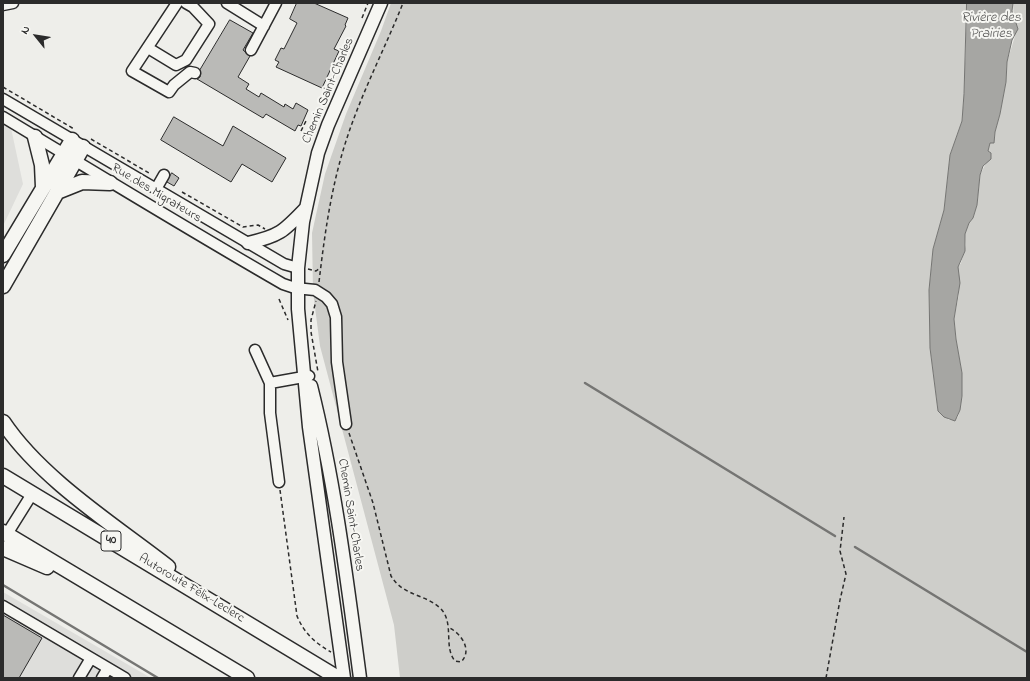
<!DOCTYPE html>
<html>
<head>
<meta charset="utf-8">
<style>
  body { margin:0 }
  #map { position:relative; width:1030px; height:681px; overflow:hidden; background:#eeeeea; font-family:"Indie Flower",sans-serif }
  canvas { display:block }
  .frame { position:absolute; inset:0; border:4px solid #2b2b2b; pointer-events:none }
  .north { position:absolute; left:16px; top:16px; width:40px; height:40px; -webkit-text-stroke:3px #f6f6f2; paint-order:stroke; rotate:300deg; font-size:11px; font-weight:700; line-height:16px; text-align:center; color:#2b2b2b }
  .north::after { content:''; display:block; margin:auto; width:14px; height:18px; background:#2b2b2b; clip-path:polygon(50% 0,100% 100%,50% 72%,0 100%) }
</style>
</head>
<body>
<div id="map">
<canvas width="1030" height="681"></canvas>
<div class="frame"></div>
<div class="north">N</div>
</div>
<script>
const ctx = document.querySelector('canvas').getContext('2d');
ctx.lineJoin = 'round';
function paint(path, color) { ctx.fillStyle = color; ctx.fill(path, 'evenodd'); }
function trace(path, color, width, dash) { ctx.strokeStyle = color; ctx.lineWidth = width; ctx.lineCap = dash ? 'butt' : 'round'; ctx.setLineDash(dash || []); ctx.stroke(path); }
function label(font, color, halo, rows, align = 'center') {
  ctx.font = font + ' "Indie Flower",sans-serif'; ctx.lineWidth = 4; ctx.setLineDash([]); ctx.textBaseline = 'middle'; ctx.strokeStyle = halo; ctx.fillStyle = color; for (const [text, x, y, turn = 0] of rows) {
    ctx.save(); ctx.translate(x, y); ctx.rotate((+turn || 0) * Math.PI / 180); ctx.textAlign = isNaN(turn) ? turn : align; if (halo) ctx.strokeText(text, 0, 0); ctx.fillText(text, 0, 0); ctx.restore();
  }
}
paint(new Path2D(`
  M3 123 11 128 23 184 3 226Z
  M3 592 151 678H3Z`), '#dededb');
paint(new Path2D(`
  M391 3H967L964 94 962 121 950 155 944 210 933 249 929 290 930 348 938 410 949 420 958 417 962 396V373L956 339 954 319 959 294 958 267 961 263 966 245 965 234 969 223 973 218 977 205 980 175 991 153 988 151 990 143 995 138V132L1000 114 1006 82 1007 62 1015 36 1013 3H1027V678H400L394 625 320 346 313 292 312 233 325 174 346 114 381 31Z`), '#cececa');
const water = new Path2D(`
  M967 3H1013L1012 11 1018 29 1012 40 1007 62 1006 82 1000 114 995 132 994 143H990L988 151 991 153V159L983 166 980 175 977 205 973 218 969 223 965 234V251L958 267 960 283 954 319 956 339 962 373V396L960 410 955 421 944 417 938 411 930 348 929 290 933 249 944 210 950 155 962 121 964 94Z`);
paint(water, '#a6a6a3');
trace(water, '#757573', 1);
trace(new Path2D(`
  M585 383 835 536
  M855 547 1027 652
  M3 585 158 678`), '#757573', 2.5);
const building = new Path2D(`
  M297 3H314L348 18 345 25 346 26 334 49 339 51 322 88 276 67 279 62 275 60 281 48 284 49 297 23 290 19Z
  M230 20 253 33 243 50 250 56 238 77 249 84 246 89 259 97 261 93 284 107 285 104 293 109 296 103 308 110 301 126 298 125 295 131 266 114 263 118 197 79 200 77V70Z
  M174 117 223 146 233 126 286 158 272 182 242 164 231 182 161 140Z
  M172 173 179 178 174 186 167 182Z
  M3 615 42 638 19 678H3Z`);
paint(building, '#babab7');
trace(building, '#2b2b2b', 1);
const minor = new Path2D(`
  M177 3 132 71 169 92 174 85 190 72 195 73
  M227 3 264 26
  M3 5 13 3
  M148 48 176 65 186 60 209 24 193 7 186 3
  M251 50 276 3
  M3 99 284 264 298 268
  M3 117C96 173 189 230 283 284L295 288 315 290 326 297 332 304 336 317 337 362 346 424
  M156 189 164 175
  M255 350 270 383V413L279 482
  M270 383 309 376
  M7 534 32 494
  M3 606 125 678
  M79 678 91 658
  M102 678 108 668`);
const major = new Path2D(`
  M248 243C280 236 284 231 306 208
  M311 386C335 482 347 580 360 678
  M344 678 309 427 298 309V268L303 222 318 153 328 125 381 3`);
const highway = new Path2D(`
  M35 137 42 165 43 187
  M57 192 82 182 110 183
  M3 255 72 140
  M3 286 83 147
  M3 422C41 479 114 525 168 567
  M3 476 338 678
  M3 532 247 678
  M3 548 47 567`);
trace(minor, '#2b2b2b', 13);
trace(major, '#2b2b2b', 15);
trace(highway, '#2b2b2b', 17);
trace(new Path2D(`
  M362 18 368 3
  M3 87 74 129
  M301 131 306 121 304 120
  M91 139 149 173
  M182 192 243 227 258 225 265 229
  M308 269 316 271 320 268
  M319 282C325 231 332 181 349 132 364 88 386 46 403 3
  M279 299 288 320
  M311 329V320L316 301
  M311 332 318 372
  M349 433 373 503 391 576C403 596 425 594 440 608 455 622 443 647 455 661L461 662C473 650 461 633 448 627
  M280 490 297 616C304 633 315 643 331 652
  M826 678 840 600 846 574 840 551 844 517`), '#2b2b2b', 1.5, [4, 3]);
trace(minor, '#f6f6f2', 10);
trace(major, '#f6f6f2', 12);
trace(highway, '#f6f6f2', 14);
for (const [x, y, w] of [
  [111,541,20]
]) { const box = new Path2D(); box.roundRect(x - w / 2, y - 10, w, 20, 3); ctx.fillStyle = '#f6f6f2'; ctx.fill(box); trace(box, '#2b2b2b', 1); }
label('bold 12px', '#2b2b2b', null, [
  ["40",111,541]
]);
label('13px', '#2b2b2b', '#f6f6f2', [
  ["Chemin Saint-Charles",329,91,-67],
  ["Rue des Migrateurs",156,194,31],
  ["Chemin Saint-Charles",350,515,81],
  ["Autoroute Félix-Leclerc",191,589,31]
]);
label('italic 14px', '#565655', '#f6f6f2', [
  ["Rivière des",991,19],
  ["Prairies",991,35]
]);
</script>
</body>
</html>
